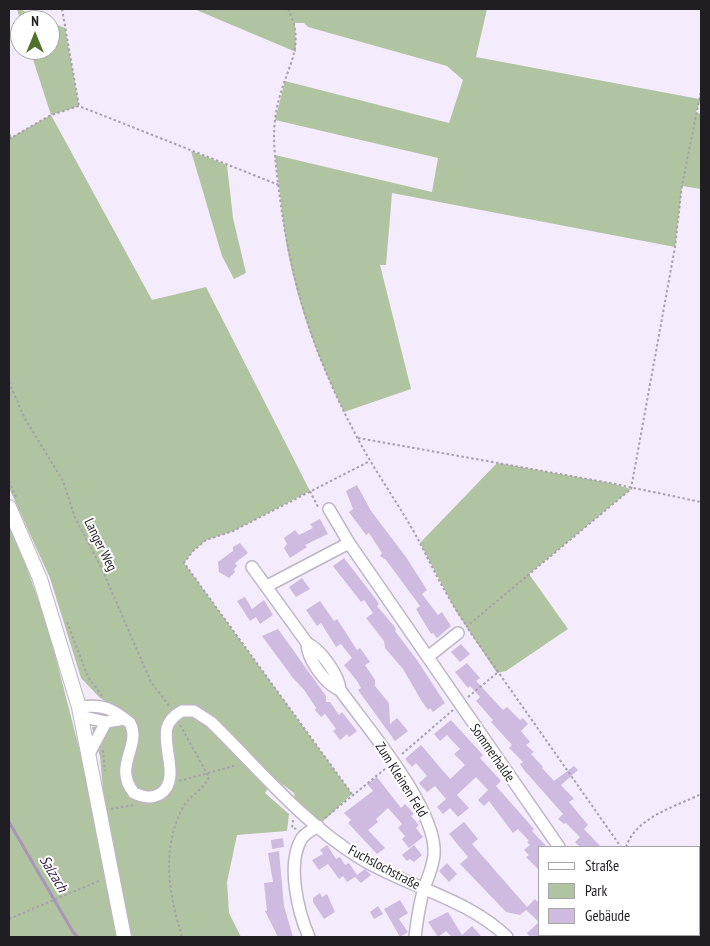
<!DOCTYPE html>
<html>
<head>
<meta charset="utf-8">
<style>
  body { margin:0 }
  #map { position:relative; width:710px; height:946px; overflow:hidden; background:#f4ebfc; font-family:"PT Sans Narrow",sans-serif }
  canvas { display:block }
  .frame { position:absolute; inset:0; border:10px solid #201d23; pointer-events:none }
  .legend { position:absolute; left:538px; top:846px; width:162px; height:90px; box-sizing:border-box; background:#fff; border:1px solid #a6a5a7; margin:0; padding:6px 9px; list-style:none; font-size:15px; color:#201d23 }
  .legend li { display:flex; align-items:center; gap:10px; height:25px }
  .legend b { width:25px; border:1px solid #a6a5a7 }
  .north { position:absolute; left:10px; top:10px; width:50px; height:50px; box-sizing:border-box; background:#fff; border:1px solid #a6a5a7; border-radius:50%; rotate:0deg; font-size:14px; font-weight:700; line-height:20px; text-align:center; color:#201d23 }
  .north::after { content:''; display:block; margin:auto; width:18px; height:22px; background:#4f7129; clip-path:polygon(50% 0,100% 100%,50% 72%,0 100%) }
</style>
</head>
<body>
<div id="map">
<canvas width="710" height="946"></canvas>
<div class="frame"></div>
<ul class="legend">
<li><b style="height:6px;background:#fff"></b>Straße</li>
<li><b style="height:14px;background:#b1c4a1"></b>Park</li>
<li><b style="height:14px;background:#cfbbe0"></b>Gebäude</li>
</ul>
<div class="north">N</div>
</div>
<script>
const ctx = document.querySelector('canvas').getContext('2d');
ctx.lineJoin = 'round';
function paint(path, color) { ctx.fillStyle = color; ctx.fill(path, 'evenodd'); }
function trace(path, color, width, dash) { ctx.strokeStyle = color; ctx.lineWidth = width; ctx.lineCap = dash ? 'butt' : 'round'; ctx.setLineDash(dash || []); ctx.stroke(path); }
function label(font, color, halo, rows, align = 'center') {
  ctx.font = font + ' "PT Sans Narrow",sans-serif'; ctx.lineWidth = 4; ctx.setLineDash([]); ctx.textBaseline = 'middle'; ctx.strokeStyle = halo; ctx.fillStyle = color; for (const [text, x, y, turn = 0] of rows) {
    ctx.save(); ctx.translate(x, y); ctx.rotate((+turn || 0) * Math.PI / 180); ctx.textAlign = isNaN(turn) ? turn : align; if (halo) ctx.strokeText(text, 0, 0); ctx.fillText(text, 0, 0); ctx.restore();
  }
}
paint(new Path2D(`
  M17 9H19L46 20H20Z
  M194 9H487L476 57 699 99 701 91V99L696 112 701 114V189L682 186 675 247 392 193 386 265H380L411 389 344 412C319 361 299 309 288 253 282 221 280 187 275 155L432 192 438 158 275 120 285 81 449 123 463 80 447 66 308 27 304 23H295L296 52Z
  M50 22 65 28 79 106 51 115 152 300 206 287 310 491 233 531 206 540 193 551 184 563 352 794 318 826 297 808 294 793 274 778 265 793 289 814 287 831 237 835 227 882 229 913 241 937H9V520L47 623 110 869 100 757 92 727 113 726 115 708 99 697 81 678 50 578 9 488V131L12 137 51 115 30 50H50Z
  M191 151 227 165 233 218 246 273 234 279 222 256Z
  M497 463 610 483 631 489 529 574 568 629 506 671 497 673 456 611 420 543Z`), '#b1c4a1');
trace(new Path2D(`
  M9 822 73 932 78 937`), '#a895b9', 3);
paint(new Path2D(`
  M357 485 371 511 406 557 427 590 422 594 438 615 442 612 451 626 437 638 433 633 431 634 416 609 420 606 386 560 380 556 382 553 369 533 366 535 349 512 353 509 346 491Z
  M320 519 328 534 305 545 307 547 290 558 284 548 287 544 284 538 295 530 299 535 313 528 310 524Z
  M240 543 248 553 235 563 237 566 234 569 235 572 229 578 219 572 218 562 233 551V547Z
  M344 558 375 598 379 604 377 606 394 626 396 630 395 631 417 660 445 703 433 712 430 708 428 710 421 700 403 669 385 648 384 641 366 618 373 613 364 600 361 602 333 566Z
  M302 578 310 589 296 597 289 587Z
  M245 597 252 609 264 600 273 615 260 624 256 617 250 621 237 601Z
  M320 601 334 621 337 619 357 650 360 648 370 662 365 665 375 680V686L389 703 390 724 397 718 408 731 395 741 358 690 361 688 357 681 344 665 352 658 341 644 336 647 321 623 317 626 306 610Z
  M278 629 326 696V702H330L339 715 342 712 357 731 349 737 347 734 340 740 333 731 336 729 325 714 321 717 315 710 316 708 305 691 293 678 262 636Z
  M461 644 470 654 460 662 451 652Z
  M467 663 480 678 476 681 503 710 507 707 520 720 523 718 528 724 521 731 530 742 526 745 534 752 531 754 543 767 542 768 554 781 574 766 578 770 561 785 574 799 569 802 588 825 584 829 601 847H580L575 842 580 837 566 823 564 824 558 819 563 814 524 770 520 764 523 762 509 748 512 745 491 722 493 720 476 701 480 697 470 686 468 688 455 672Z
  M451 720 483 755 480 758 501 781 496 786 534 829 532 831 547 847H539V870L526 857 529 855 524 850 530 845 527 842 529 841 518 829 513 833 489 801 484 806 478 800 488 790 476 777 457 795 469 808 458 817 450 808 443 814 437 807 446 799 435 786 427 792 419 783 427 776 416 763 412 767 405 759 421 745 450 779 465 765 454 754 460 749 447 735 440 741 434 734Z
  M377 777 401 808 405 804 414 814 411 816 419 825 416 828 423 837 409 848 402 839 405 836 398 828 402 824 388 808 376 819 378 822 368 830 385 848 377 854 348 823 351 820 344 813 373 791 367 784Z
  M464 822 478 839 472 844 527 907 535 899 539 903V922L526 910 520 915 506 912 460 864 468 857 449 834Z
  M283 838 284 847 272 849 271 840Z
  M327 845 336 859 340 857 345 865 349 863 357 875 365 869 371 875 361 883 355 877 347 882 343 876 339 879 328 864 319 870 312 860 323 854 320 850Z
  M414 845 422 855 414 862 410 859 407 861 402 855Z
  M279 851 284 906 293 937H278L265 911H267L264 883 273 882 268 853Z
  M447 863 457 874 449 882 439 871Z
  M320 893 322 897 327 894 335 912 324 919 313 902V898Z
  M400 900 408 913 399 919 408 932 400 937 384 909Z
  M378 906 383 914 374 919 370 912Z
  M448 912 462 935 472 926 482 937H452L446 931 438 937 428 922Z
  M539 922V937H530L527 933Z`), '#cfbbe0');
const minor = new Path2D(`
  M329 509 349 543 559 847
  M252 567 307 643C321 650 339 675 340 690
  M267 586 349 543
  M307 643C307 659 325 684 340 690 367 727 438 810 434 855 433 866 428 878 424 888 419 905 417 920 415 937
  M429 656 458 633
  M79 707C103 704 111 708 130 723 142 746 112 766 134 793 143 797 151 799 160 794 181 780 162 748 167 728 169 720 175 715 182 711H194L211 722C259 769 303 823 360 858 407 887 467 898 507 937
  M80 716 106 722
  M89 754 106 722 125 719
  M605 935 609 937
  M309 937C298 912 286 863 302 838 306 833 313 829 318 826
  M587 937 588 935`);
const tertiary = new Path2D(`
  M9 507 40 579 79 707 124 937`);
trace(minor, '#beb5c5', 14);
trace(tertiary, '#beb5c5', 16);
trace(new Path2D(`
  M62 9 79 106
  M288 9C306 45 288 64 279 99 274 117 273 136 275 155 285 262 307 344 358 439 377 475 401 507 420 543 434 571 448 599 466 625
  M9 139 51 115 79 106 279 185
  M9 382 24 417 63 481 75 518 101 567 151 682 170 707
  M358 438 610 483 701 502
  M9 481 16 497
  M310 491 318 507
  M67 622 88 677 102 696
  M466 627 631 489 675 247 682 185 701 91
  M468 629 621 847
  M468 697 497 673
  M180 725 209 777C204 790 188 796 182 809 161 851 169 894 182 937
  M103 750 105 771
  M402 754 453 710
  M179 781 237 765
  M352 794 184 563 193 551 206 540 233 531 370 461
  M111 809 134 805
  M325 818 385 769
  M293 820 292 828 297 829
  M626 847C636 817 675 807 701 794
  M9 919 101 880
  M668 935 669 937`), '#a7a0ad', 2, [2.5, 2.5]);
trace(minor, '#fff', 11);
trace(tertiary, '#fff', 14);
label('14px', '#201d23', '#fff', [
  ["Langer Weg",100,545,64],
  ["Sommerhalde",492,753,55],
  ["Zum Kleinen Feld",401,780,58],
  ["Fuchslochstraße",384,868,28]
]);
label('italic 15px', '#3a1f4d', '#fff', [
  ["Salzach",53,874,59]
]);
</script>
</body>
</html>
